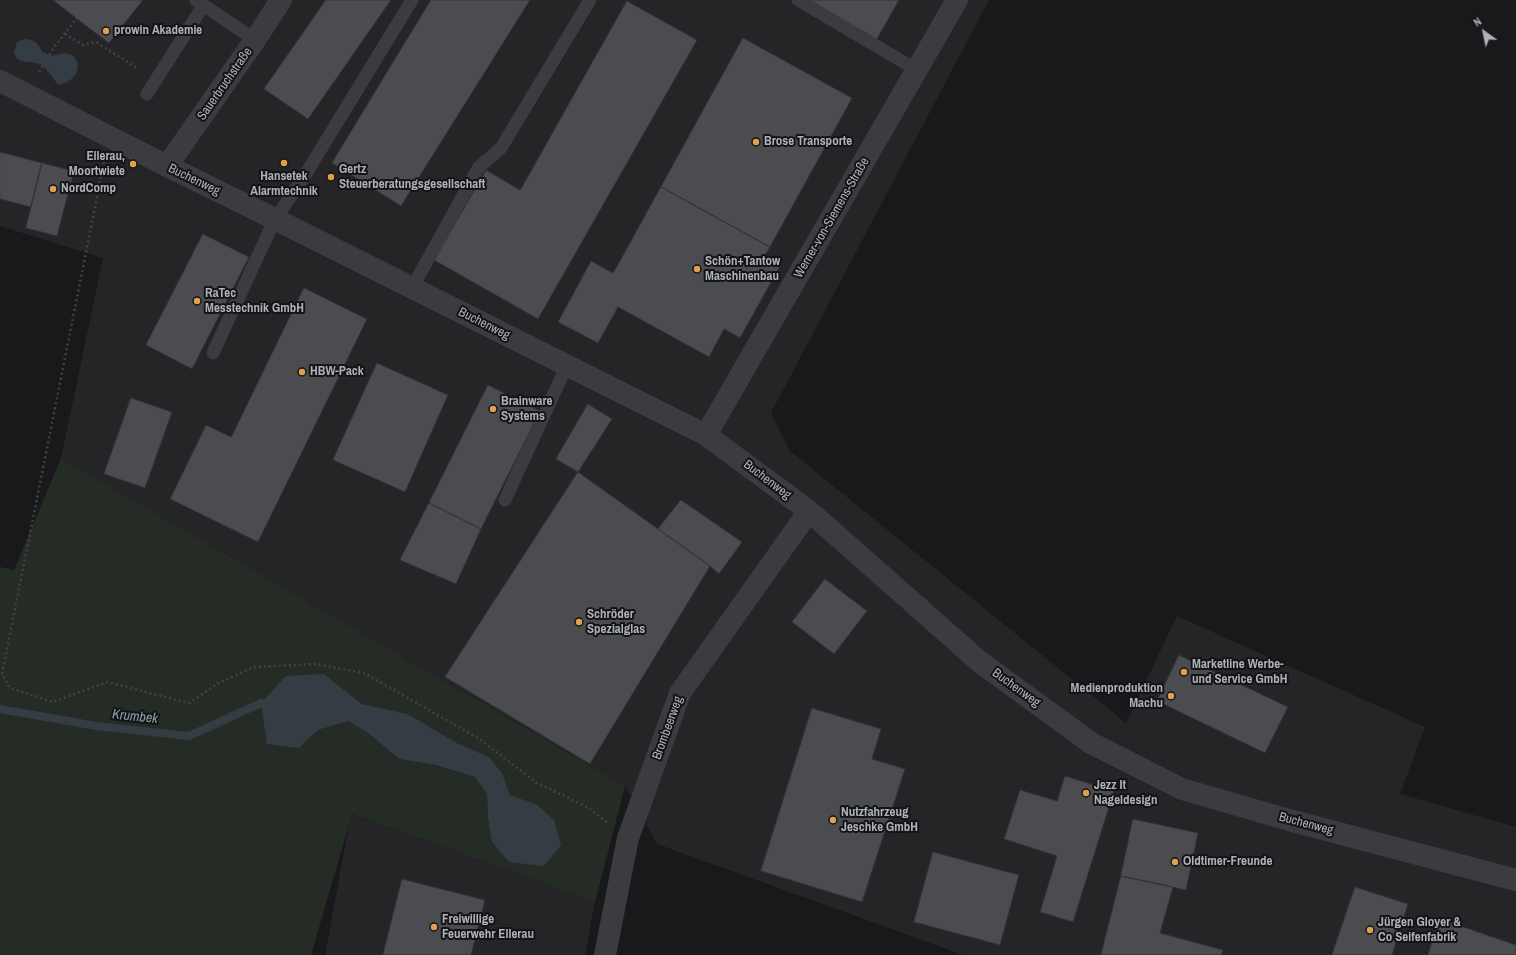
<!DOCTYPE html>
<html>
<head>
<meta charset="utf-8">
<style>
  body { margin:0 }
  #map { position:relative; width:1516px; height:955px; overflow:hidden; background:#19191b; font-family:"Archivo Narrow",sans-serif }
  canvas { display:block }
  .north { position:absolute; left:1464px; top:12px; width:40px; height:40px; -webkit-text-stroke:3px #141416; paint-order:stroke; rotate:327deg; font-size:11px; font-weight:700; line-height:16px; text-align:center; color:#adb1b9 }
  .north::after { content:''; display:block; margin:auto; width:14px; height:18px; background:#adb1b9; clip-path:polygon(50% 0,100% 100%,50% 72%,0 100%) }
</style>
</head>
<body>
<div id="map">
<canvas width="1516" height="955"></canvas>
<div class="north">N</div>
</div>
<script>
const ctx = document.querySelector('canvas').getContext('2d');
ctx.lineJoin = 'round';
function paint(path, color) { ctx.fillStyle = color; ctx.fill(path, 'evenodd'); }
function trace(path, color, width, dash) { ctx.strokeStyle = color; ctx.lineWidth = width; ctx.lineCap = dash ? 'butt' : 'round'; ctx.setLineDash(dash || []); ctx.stroke(path); }
function label(font, color, halo, rows, align = 'center') {
  ctx.font = font + ' "Archivo Narrow",sans-serif'; ctx.lineWidth = 4; ctx.setLineDash([]); ctx.textBaseline = 'middle'; ctx.strokeStyle = halo; ctx.fillStyle = color; for (const [text, x, y, turn = 0] of rows) {
    ctx.save(); ctx.translate(x, y); ctx.rotate((+turn || 0) * Math.PI / 180); ctx.textAlign = isNaN(turn) ? turn : align; if (halo) ctx.strokeText(text, 0, 0); ctx.fillText(text, 0, 0); ctx.restore();
  }
}
paint(new Path2D(`
  M0 0H989L771 413 790 451 1126 723 1177 616 1425 727 1400 794 1516 827V955H963L657 844 625 786 61 458 103 258 0 226Z
  M351 814 595 902 585 955H325Z`), '#252528');
paint(new Path2D(`
  M61 458 625 786 595 902 352 814 311 955H0V567L14 570ZM324 674 362 704 408 714 455 742 489 757 502 773 510 795 536 804 488 817 487 794 475 777 434 765 399 759 368 733 348 721 318 730 299 748Z`), '#252c26');
paint(new Path2D(`
  M25 39C35 40 38 43 42 52L52 56C83 43 87 79 59 85 51 78 48 66 36 63 29 61 24 63 17 59L14 52 17 42Z
  M324 674 362 704 408 714 455 742 489 757 502 773 510 795 536 804 554 820 561 845 544 866 509 862 492 842 488 817 487 794 475 777 435 765 399 759 368 733 348 721 318 730 299 748 267 744 261 703 286 676Z`), '#343d43');
trace(new Path2D(`
  M0 709 96 726 189 736 261 703`), '#343d43', 8);
const building = new Path2D(`
  M53 0H143L109 43Z
  M326 0H391L308 119 264 89Z
  M431 0H530L401 206 332 163Z
  M807 0H899L877 39Z
  M627 1 697 40 538 319 434 260 486 170 520 190Z
  M743 38 852 98 770 247 661 187Z
  M0 152 42 163 31 207 0 199Z
  M42 163 74 171 57 236 26 228Z
  M661 187 770 247 764 257 780 266 740 338 724 329 709 357 618 307 598 343 558 322 591 261 613 273Z
  M203 234 249 257 192 369 146 345Z
  M304 288 367 319 258 542 170 499 206 425 231 437Z
  M377 363 448 395 405 492 333 460Z
  M488 385 540 411 481 529 429 503Z
  M131 398 172 412 145 488 104 474Z
  M588 404 612 419 578 472 556 459Z
  M578 472 710 566 590 764 445 677Z
  M681 500 742 542 719 574 710 566 658 529Z
  M429 503 481 529 456 584 400 560Z
  M825 579 867 611 834 654 792 622Z
  M1179 655 1288 707 1265 753 1157 701Z
  M812 708 881 729 872 759 905 769 862 902 761 871Z
  M1065 776 1114 791 1073 922 1040 912 1057 856 1004 839 1020 790 1057 801Z
  M1133 819 1198 833 1186 890 1121 876Z
  M933 852 1019 875 1000 945 914 922Z
  M1121 876 1173 887 1160 933 1223 950 1221 955H1101Z
  M402 879 485 900 471 955H383Z
  M1355 887 1408 904 1392 955H1332Z
  M1440 919 1516 945V955H1428Z`);
paint(building, '#4b4c50');
trace(building, '#333337', 1);
trace(new Path2D(`
  M65 34 83 45 96 42 137 68
  M39 72 55 46 77 18
  M104 162 2 674 10 688 53 702 107 682 189 703 217 684 254 667 314 664 364 673 478 738 537 783 587 807 607 822`), '#404346', 2.5, [2, 3]);
trace(new Path2D(`
  M196 0 255 40
  M798 0 917 70
  M147 94 203 6
  M412 288 479 167 501 148 590 0
  M213 353 275 219 302 180 412 0
  M505 500 567 365`), '#3a3c3f', 13);
trace(new Path2D(`
  M0 81 167 166 275 219 706 435 809 511 980 662 1091 743 1182 789 1289 820 1516 880
  M167 166 255 40 281 0
  M706 435 957 0
  M605 955 628 838 680 693 809 511`), '#3a3c3f', 22);
for (const [x, y, r, color] of [
  [106,31,4,"#dfa24c"],
  [756,142,4,"#dfa24c"],
  [284,163,4,"#dfa24c"],
  [133,164,4,"#dfa24c"],
  [331,177,4,"#dfa24c"],
  [53,189,4,"#dfa24c"],
  [697,269,4,"#dfa24c"],
  [197,301,4,"#dfa24c"],
  [302,372,4,"#dfa24c"],
  [493,409,4,"#dfa24c"],
  [579,622,4,"#dfa24c"],
  [1184,672,4,"#dfa24c"],
  [1171,696,4,"#dfa24c"],
  [1086,793,4,"#dfa24c"],
  [833,820,4,"#dfa24c"],
  [1175,862,4,"#dfa24c"],
  [434,927,4,"#dfa24c"],
  [1370,930,4,"#dfa24c"]
]) { const dot = new Path2D(); dot.arc(x, y, r, 0, 2 * Math.PI); ctx.fillStyle = color; ctx.fill(dot); trace(dot, '#141416', 1.5); }
label('bold 13px', '#adb1b9', '#141416', [
  ["prowin Akademie",114,31],
  ["Brose Transporte",764,142],
  ["Ellerau,",125,157,"right"],
  ["Moortwiete",125,172,"right"],
  ["Gertz",339,170],
  ["Steuerberatungsgesellschaft",339,185],
  ["Hansetek",284,177,"center"],
  ["Alarmtechnik",284,192,"center"],
  ["NordComp",61,189],
  ["Schön+Tantow",705,262],
  ["Maschinenbau",705,277],
  ["RaTec",205,294],
  ["Messtechnik GmbH",205,309],
  ["HBW-Pack",310,372],
  ["Brainware",501,402],
  ["Systems",501,417],
  ["Schröder",587,615],
  ["Spezialglas",587,630],
  ["Marketline Werbe-",1192,665],
  ["und Service GmbH",1192,680],
  ["Medienproduktion",1163,689,"right"],
  ["Machu",1163,704,"right"],
  ["Jezz It",1094,786],
  ["Nageldesign",1094,801],
  ["Nutzfahrzeug",841,813],
  ["Jeschke GmbH",841,828],
  ["Oldtimer-Freunde",1183,862],
  ["Freiwillige",442,920],
  ["Feuerwehr Ellerau",442,935],
  ["Jürgen Gloyer &",1378,923],
  ["Co Seifenfabrik",1378,938]
], 'left');
label('13px', '#adb1b9', '#141416', [
  ["Sauerbruchstraße",225,84,-55],
  ["Buchenweg",194,180,26],
  ["Werner-von-Siemens-Straße",832,218,-60],
  ["Buchenweg",484,324,27],
  ["Buchenweg",767,480,37],
  ["Buchenweg",1016,688,36],
  ["Brombeerweg",668,728,-70],
  ["Buchenweg",1306,824,15]
]);
label('italic 14px', '#88a0b0', '#141416', [
  ["Krumbek",135,717,6]
]);
</script>
</body>
</html>
